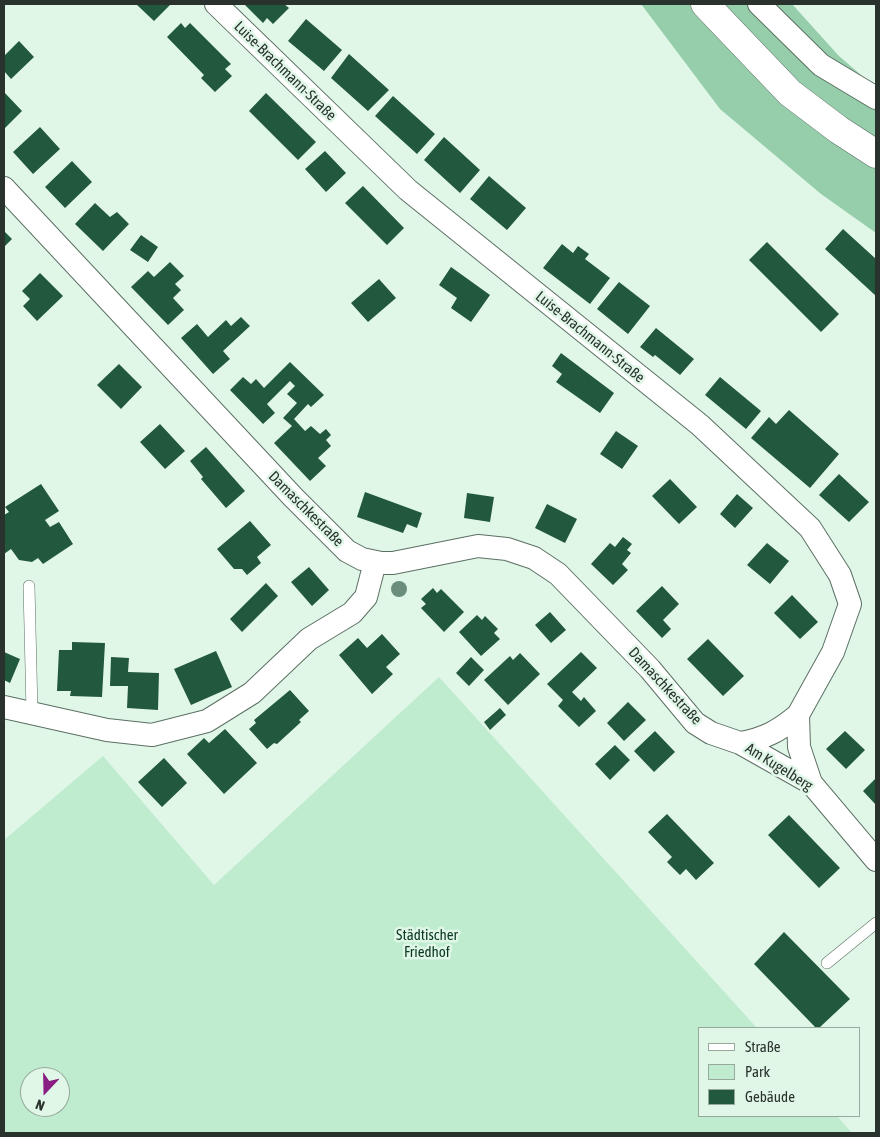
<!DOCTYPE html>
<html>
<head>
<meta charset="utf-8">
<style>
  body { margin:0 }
  #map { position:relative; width:880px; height:1137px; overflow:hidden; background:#e0f7e8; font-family:"Asap Condensed",sans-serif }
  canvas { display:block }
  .frame { position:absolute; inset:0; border:5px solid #2a322d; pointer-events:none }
  .legend { position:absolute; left:698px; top:1027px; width:162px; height:90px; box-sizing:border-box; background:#e0f7e8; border:1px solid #97a89d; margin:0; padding:6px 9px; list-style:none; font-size:15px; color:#2a322d }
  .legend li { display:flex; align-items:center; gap:10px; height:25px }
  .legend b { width:25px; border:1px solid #97a89d }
  .north { position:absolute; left:20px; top:1067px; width:50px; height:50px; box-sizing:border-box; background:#e0f7e8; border:1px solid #97a89d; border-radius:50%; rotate:201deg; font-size:14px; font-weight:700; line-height:20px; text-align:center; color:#2a322d }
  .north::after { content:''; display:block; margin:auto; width:18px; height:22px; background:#8a1e82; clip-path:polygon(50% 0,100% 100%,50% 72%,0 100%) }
</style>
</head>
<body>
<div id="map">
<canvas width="880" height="1137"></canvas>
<div class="frame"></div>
<ul class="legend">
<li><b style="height:6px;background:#fff"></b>Straße</li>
<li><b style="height:14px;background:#bfebcf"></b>Park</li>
<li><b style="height:14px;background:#22583b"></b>Gebäude</li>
</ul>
<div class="north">N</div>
</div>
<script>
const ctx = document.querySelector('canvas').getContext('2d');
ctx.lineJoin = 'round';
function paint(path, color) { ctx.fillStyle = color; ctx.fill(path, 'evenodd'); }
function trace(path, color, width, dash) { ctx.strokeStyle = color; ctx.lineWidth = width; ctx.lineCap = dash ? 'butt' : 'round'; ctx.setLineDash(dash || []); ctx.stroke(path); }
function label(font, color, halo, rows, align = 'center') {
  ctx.font = font + ' "Asap Condensed",sans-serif'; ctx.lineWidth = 5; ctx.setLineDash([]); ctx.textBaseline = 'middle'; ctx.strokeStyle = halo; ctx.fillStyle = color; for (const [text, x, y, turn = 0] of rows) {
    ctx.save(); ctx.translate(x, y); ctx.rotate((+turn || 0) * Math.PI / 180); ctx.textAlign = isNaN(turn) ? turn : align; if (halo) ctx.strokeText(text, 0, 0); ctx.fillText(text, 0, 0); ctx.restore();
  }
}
paint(new Path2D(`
  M439 677 757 1028H699V1116H837L852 1133H4V840L103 756 214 885ZM30 1077H60V1107H30Z`), '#bfebcf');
paint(new Path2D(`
  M641 4H792L839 56 876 88V233L821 194 720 109Z`), '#96ceac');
paint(new Path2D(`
  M136 4H171L154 21Z
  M244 4H284L289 8 273 24 267 18 263 23Z
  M306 19 342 50 324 71 288 41Z
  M181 23 185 28 190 23 231 64 225 69 232 76 215 92 201 78 204 75 167 37Z
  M19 41 34 57 11 79 4 71V56Z
  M349 54 389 90 368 111 331 78Z
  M4 92 22 111 4 129Z
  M266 93 316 142 298 160 249 111Z
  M393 96 435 134 417 154 375 116Z
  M40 127 60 149 33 174 13 152Z
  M444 137 480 170 460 193 424 160Z
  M325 151 346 173 326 192 305 169Z
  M72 161 92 182 65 208 45 187Z
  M489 176 526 208 507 230 470 199Z
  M363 186 404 228 387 245 345 203Z
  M95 203 110 217 117 212 129 224 103 251 75 224Z
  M843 229 876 259V296L825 249Z
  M4 231 12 239 4 247Z
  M141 235 158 247 148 262 130 250Z
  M767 242 839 314 821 332 749 260Z
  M562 244 573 253 578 246 589 254 585 259 610 278 590 304 543 268Z
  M170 262 184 276 175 284 181 290 173 298 184 310 168 325 131 287 148 271 154 277Z
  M451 267 490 295 471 322 451 308 457 298 439 285Z
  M40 273 63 296 37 321 23 306 30 299 22 291Z
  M379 279 396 298 368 322 351 303Z
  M619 282 650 306 628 334 597 309Z
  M241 317 250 326 223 351 230 359 213 374 181 338 197 324 208 337 226 320 231 326Z
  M656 328 694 359 680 375 655 355 653 357 640 347Z
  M561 353 614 393 600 413 556 382 562 374 552 366Z
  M290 362 324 395 311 407 308 404 294 419 305 431 311 426 320 434 326 429 331 435 326 440 331 446 318 458 326 466 310 481 274 443 292 426 283 418 297 403 287 394 295 386 290 381 267 404 275 413 263 424 230 390 243 377 251 384 256 379 264 388Z
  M119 364 142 387 121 409 97 385Z
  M720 377 761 411 746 429 705 395Z
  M789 410 839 454 810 488 751 438 769 417 776 424Z
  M160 424 185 451 165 469 140 442Z
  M616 431 638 446 622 469 600 454Z
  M206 447 245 491 226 508 201 479 203 477 190 461Z
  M839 474 869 502 849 522 819 495Z
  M670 479 697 507 679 524 652 496Z
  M41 484 59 511 45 520 50 527 59 522 73 544 43 564 38 558 32 562 19 560 11 549 4 554V515L9 512 5 507Z
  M365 492 422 513 417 528 407 524 403 533 357 517Z
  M467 493 494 497 490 522 464 518Z
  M737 494 753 508 735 528 720 514Z
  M547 504 577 519 565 543 535 528Z
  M250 521 271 545 257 557 261 563 247 575 242 569H234L217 549Z
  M623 537 632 544 627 550 631 553 622 564 628 570 613 585 591 564 610 543 615 547Z
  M767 543 789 561 770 584 747 565Z
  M309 567 329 590 312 606 291 582Z
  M266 583 278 596 242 632 230 619Z
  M662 586 679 604 663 620 671 629 662 638 636 611Z
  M433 588 437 593 441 589 464 612 444 632 421 608 426 604 421 599Z
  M792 595 818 622 800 639 774 613Z
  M550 612 566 630 551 643 535 625Z
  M477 615 482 620 485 616 498 629 494 633 500 639 481 656 459 632Z
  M382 634 400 654 386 667 393 674 372 694 339 655 358 638 367 648Z
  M708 639 744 676 723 696 687 659Z
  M72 642 105 643 102 697 70 696 71 691H57L59 650H72Z
  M216 651 232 687 191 705 174 669Z
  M4 652 20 659 10 683 4 680Z
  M581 652 597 668 572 692 581 701 584 697 596 711 579 727 558 706 563 700 547 684Z
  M520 653 540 674 508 705 484 680 510 656 513 660Z
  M111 657 129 658 128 672 159 673 158 710 127 708 128 686H110Z
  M471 657 484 670 469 686 456 673Z
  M290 690 309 711 299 720 301 722 277 744 274 743 267 749 249 729 256 723 254 720Z
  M628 702 646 720 624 741 607 723Z
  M500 708 506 715 490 730 484 722Z
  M225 729 257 763 224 794 187 754 204 738 209 743Z
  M655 731 675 752 654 772 634 751Z
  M845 731 865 750 846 769 826 749Z
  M615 745 630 760 610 780 595 764Z
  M164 758 187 783 162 807 138 782Z
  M876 778V805L863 791Z
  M667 814 714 863 696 880 686 869 680 875 667 862 672 857 648 832Z
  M789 815 840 868 819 888 768 835Z
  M784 932 850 999 819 1028H816L754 964Z`), '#22583b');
const service = new Path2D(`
  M29 586 32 712
  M827 963 876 923`);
const minor = new Path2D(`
  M216 4 408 190 700 425 810 528 840 575 850 604 833 652 798 715 799 747 811 783
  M759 4 821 65 876 98
  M4 188 293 497 347 551 362 559 381 563H393L478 546 507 549 534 558 558 574 650 669 695 723 711 733 740 743 811 783 876 860
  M4 707 107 730 152 735 207 721 252 693 309 639 352 613 366 597 375 562
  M740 743C764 739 779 731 798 715`);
const primary = new Path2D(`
  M705 4 790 93 839 130 876 154`);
trace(service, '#5b7063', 12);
trace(minor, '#5b7063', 24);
trace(primary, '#5b7063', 29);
trace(service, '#fff', 11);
trace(minor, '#fff', 22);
trace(primary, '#fff', 28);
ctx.fillStyle = '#6a8e7b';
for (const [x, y] of [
  [399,589]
]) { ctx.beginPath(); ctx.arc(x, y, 8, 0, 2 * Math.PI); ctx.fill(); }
label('15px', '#2a322d', '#e0f7e8', [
  ["Luise-Brachmann-Straße",285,71,44],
  ["Luise-Brachmann-Straße",590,337,39],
  ["Damaschkestraße",306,509,45],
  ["Damaschkestraße",665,686,47],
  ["Am Kugelberg",779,767,32]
]);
label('15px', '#0a3821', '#e0f7e8', [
  ["Städtischer",427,935],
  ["Friedhof",427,952]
]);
</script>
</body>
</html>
